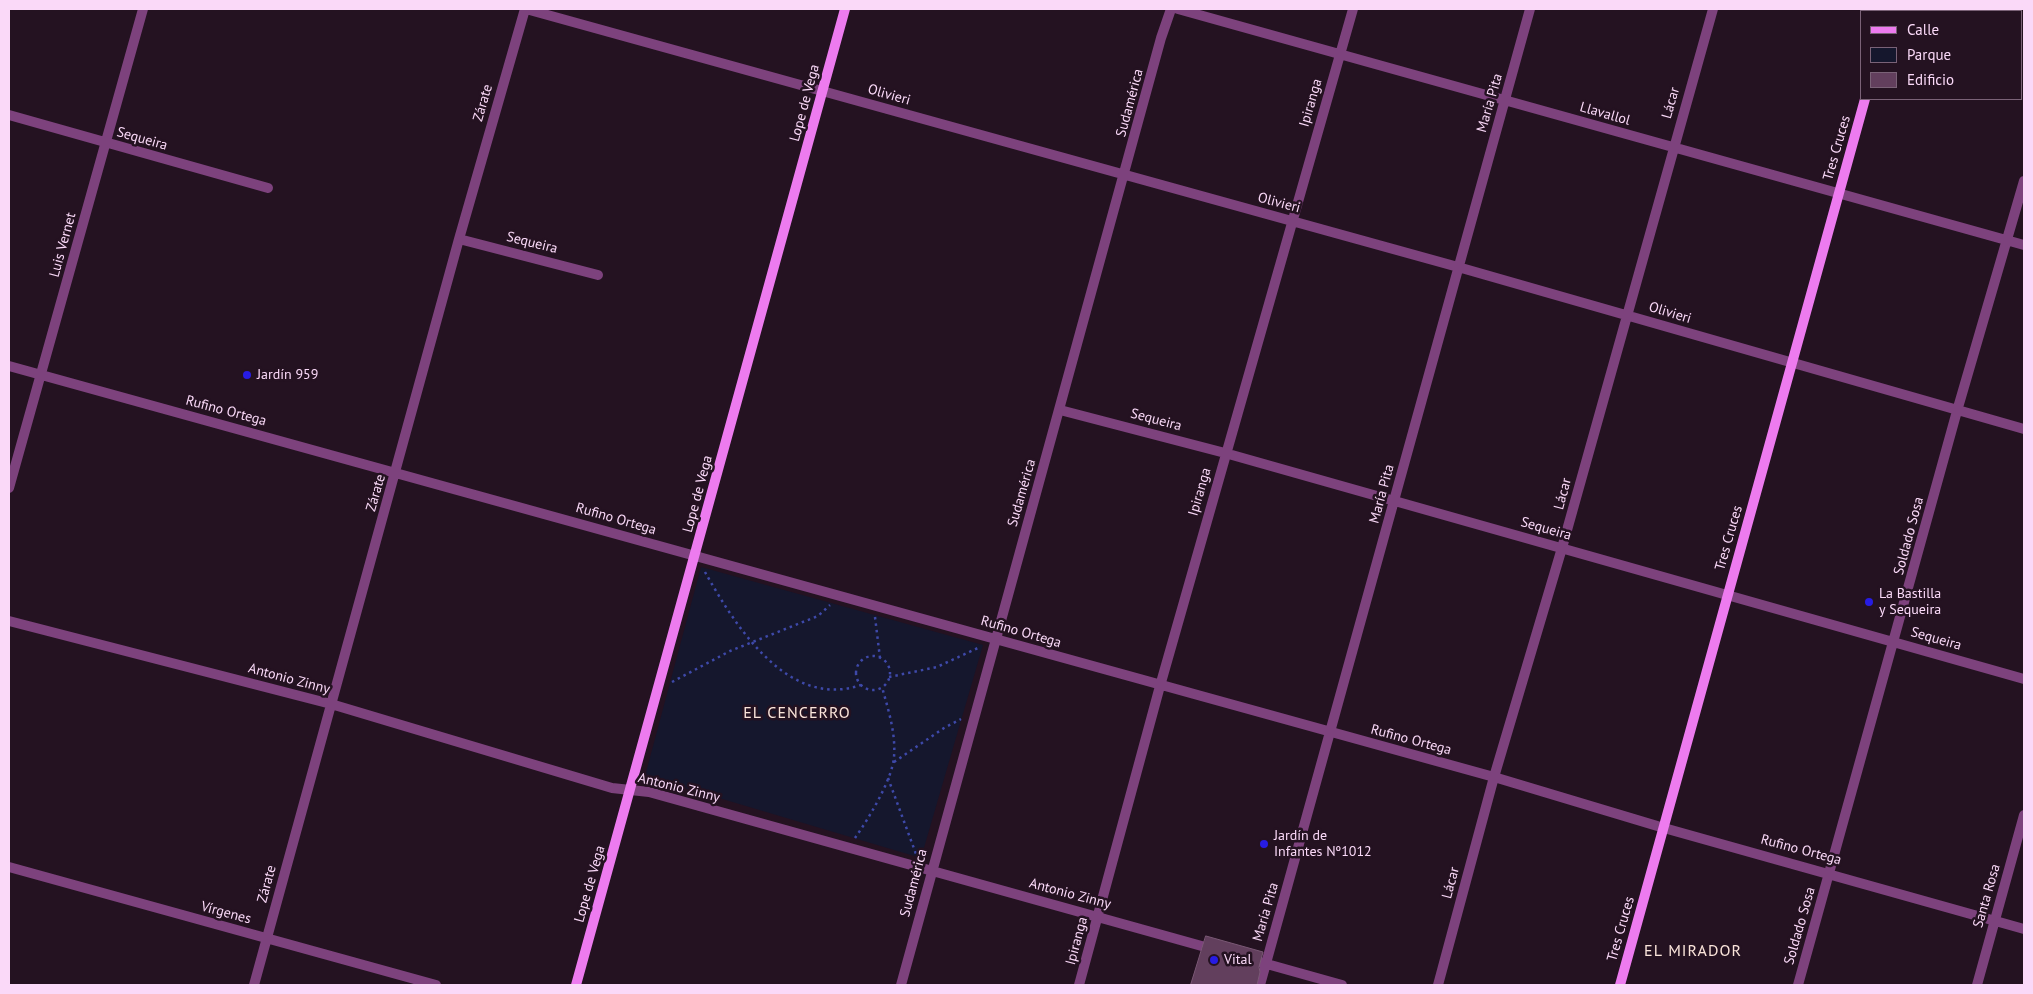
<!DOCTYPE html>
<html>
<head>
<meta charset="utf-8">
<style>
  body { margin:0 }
  #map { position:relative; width:2033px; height:994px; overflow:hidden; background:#241221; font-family:"PT Sans",sans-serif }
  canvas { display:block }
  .frame { position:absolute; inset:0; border:10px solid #fad9f8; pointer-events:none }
  .legend { position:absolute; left:1860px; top:10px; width:162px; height:90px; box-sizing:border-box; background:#241221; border:1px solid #7a6277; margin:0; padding:6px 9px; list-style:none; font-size:15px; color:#fad9f8 }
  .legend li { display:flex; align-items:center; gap:10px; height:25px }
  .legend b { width:25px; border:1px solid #7a6277 }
</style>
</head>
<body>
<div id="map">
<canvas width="2033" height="994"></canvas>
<div class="frame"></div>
<ul class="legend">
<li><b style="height:6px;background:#ed7bef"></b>Calle</li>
<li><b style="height:14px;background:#15172d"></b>Parque</li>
<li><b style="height:14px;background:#623f5d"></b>Edificio</li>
</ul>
</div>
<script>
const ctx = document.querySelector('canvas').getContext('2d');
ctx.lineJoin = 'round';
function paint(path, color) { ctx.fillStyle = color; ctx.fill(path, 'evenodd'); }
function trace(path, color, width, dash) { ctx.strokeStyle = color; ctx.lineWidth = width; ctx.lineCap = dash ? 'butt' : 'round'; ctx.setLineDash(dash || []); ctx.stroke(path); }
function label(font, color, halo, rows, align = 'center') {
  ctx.font = font + ' "PT Sans",sans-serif'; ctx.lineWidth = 5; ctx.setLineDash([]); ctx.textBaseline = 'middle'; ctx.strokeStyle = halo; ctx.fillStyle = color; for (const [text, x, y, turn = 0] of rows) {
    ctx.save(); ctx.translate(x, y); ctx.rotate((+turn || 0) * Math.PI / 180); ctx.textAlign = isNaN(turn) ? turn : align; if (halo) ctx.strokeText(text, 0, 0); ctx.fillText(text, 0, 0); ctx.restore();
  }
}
paint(new Path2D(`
  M701 567 983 645 921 858 645 776Z`), '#15172d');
trace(new Path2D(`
  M705 572C736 627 788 710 861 685
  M875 617 880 658
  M856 673a17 17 0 1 1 34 0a17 17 0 1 1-34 0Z
  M889 677 937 667 980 647
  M672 682 730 651 818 616 830 605
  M894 762 944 728 961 719
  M888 778 916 854
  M855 838C869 818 892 780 894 757 896 733 888 709 882 687`), '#3e49a9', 2.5, [2.5, 4]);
trace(new Path2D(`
  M526 9 1458 267 2024 429
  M1178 9 2024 245
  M9 115 268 188
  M459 239 598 275
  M9 366 1494 777 1664 828 2024 929
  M1060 410 1225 453 2024 679
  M9 488 143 9
  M9 621 331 704 612 788 649 792 1216 950
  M9 867 436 985
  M1249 959 1342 985
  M254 985 459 239 525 9
  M901 985 1161 38 1171 9
  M1079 985 1160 686 1353 9
  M1260 985 1530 9
  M1438 985 1494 777 1562 548 1713 9
  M1798 985 1957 411 2024 181
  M1977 985 2024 815`), '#7d427d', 10);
trace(new Path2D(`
  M1890 11 1891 9
  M576 985 845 9
  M1620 985 1865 99`), '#ed7bef', 10);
paint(new Path2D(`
  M1206 936 1259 967 1257 985H1190Z`), '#502d4a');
const building = new Path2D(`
  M1206 936 1263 952 1259 967 1260 972 1257 985H1191Z`);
paint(building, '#623f5d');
trace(building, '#7a5875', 1);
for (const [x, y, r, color] of [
  [247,375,5,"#271ce3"],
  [1869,602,5,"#271ce3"],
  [1264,844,5,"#271ce3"],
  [1214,960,5,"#271ce3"]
]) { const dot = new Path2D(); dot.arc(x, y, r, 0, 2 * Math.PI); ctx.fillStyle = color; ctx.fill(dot); trace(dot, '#241221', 2); }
label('14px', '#fad9f8', '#241221', [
  ["Olivieri",889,95,16],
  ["Zárate",483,103,-74],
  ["Lope de Vega",805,103,-75],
  ["Sudamérica",1130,103,-75],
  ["Ipiranga",1311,103,-74],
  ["María Pita",1490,103,-74],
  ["Lácar",1671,103,-74],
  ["Llavallol",1605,114,16],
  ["Sequeira",142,139,16],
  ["Tres Cruces",1837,148,-74],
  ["Olivieri",1279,203,15],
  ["Sequeira",532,243,14],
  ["Luis Vernet",63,245,-75],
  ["Olivieri",1670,313,17],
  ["Rufino Ortega",226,411,15],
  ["Sequeira",1156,420,15],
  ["Ipiranga",1200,492,-74],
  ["Zárate",376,493,-74],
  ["Sudamérica",1022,493,-74],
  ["Lope de Vega",698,494,-75],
  ["María Pita",1382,494,-75],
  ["Lácar",1563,494,-75],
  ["Rufino Ortega",616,519,16],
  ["Sequeira",1546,529,16],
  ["Soldado Sosa",1909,536,-75],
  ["Tres Cruces",1729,538,-74],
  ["Rufino Ortega",1021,632,16],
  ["Sequeira",1936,639,16],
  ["Antonio Zinny",289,679,15],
  ["Rufino Ortega",1411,740,15],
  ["Antonio Zinny",679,788,14],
  ["Rufino Ortega",1801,850,15],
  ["Sudamérica",914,883,-75],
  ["Lácar",1451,883,-75],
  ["Zárate",267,884,-75],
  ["Lope de Vega",590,884,-74],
  ["Antonio Zinny",1070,894,15],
  ["Santa Rosa",1987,896,-74],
  ["María Pita",1266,912,-74],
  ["Vírgenes",226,913,15],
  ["Soldado Sosa",1800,926,-74],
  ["Tres Cruces",1621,929,-74],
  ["Ipiranga",1077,941,-75]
]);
label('14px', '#fad9f8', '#241221', [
  ["Jardín 959",257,375],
  ["La Bastilla",1879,594],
  ["y Sequeira",1879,610],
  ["Jardín de",1274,836],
  ["Infantes Nº1012",1274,852],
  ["Vital",1224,960]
], 'left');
ctx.letterSpacing = '1px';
label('16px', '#fbe5db', '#241221', [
  ["EL CENCERRO",797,713],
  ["EL MIRADOR",1693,951]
]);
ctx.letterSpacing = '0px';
</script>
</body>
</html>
